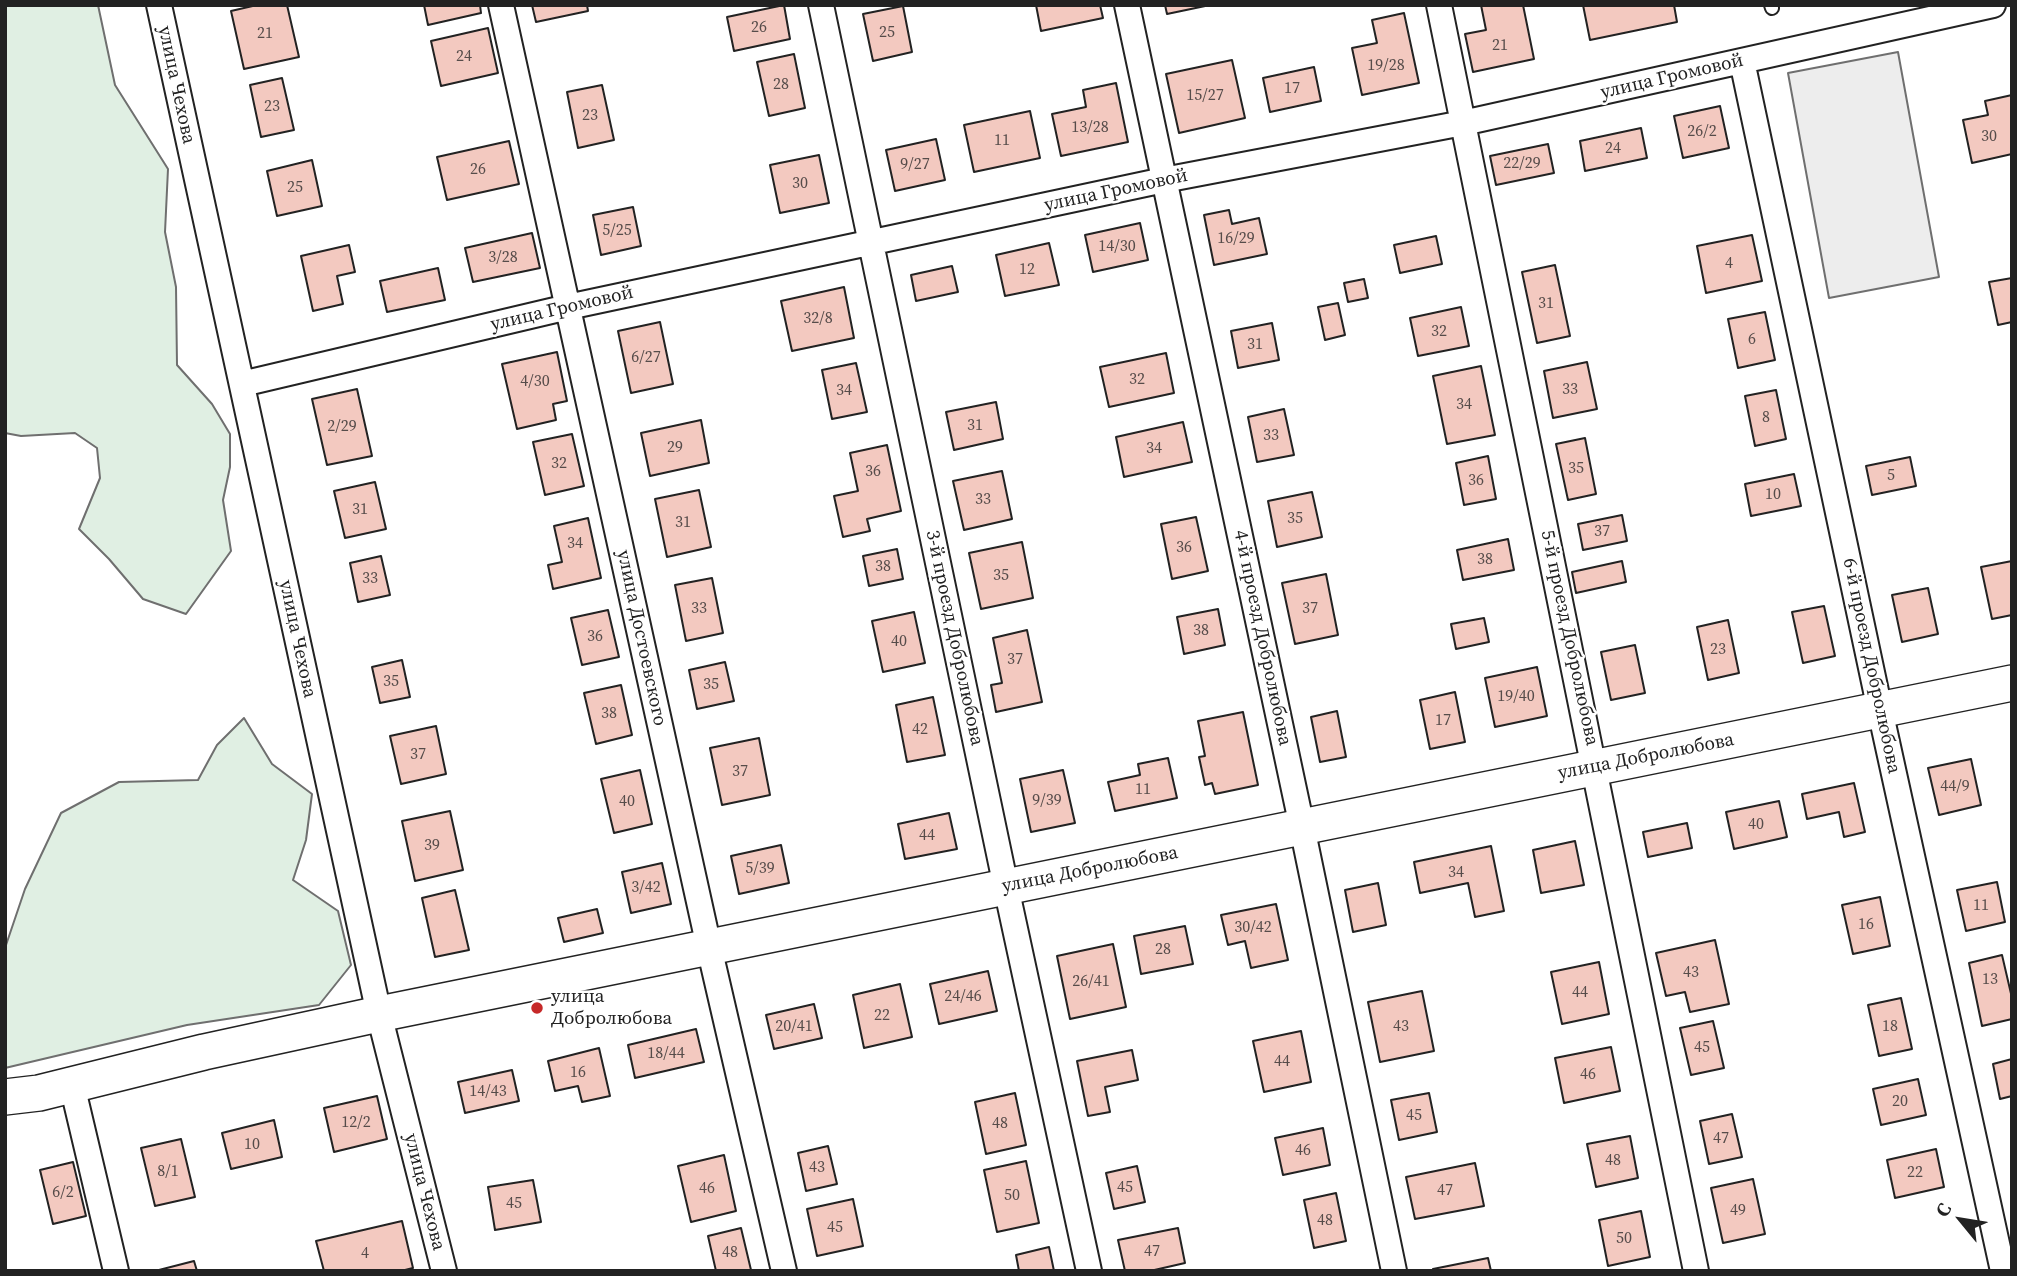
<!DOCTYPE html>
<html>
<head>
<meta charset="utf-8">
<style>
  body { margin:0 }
  #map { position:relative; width:2017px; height:1276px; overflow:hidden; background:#fff; font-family:"Source Serif 4",serif }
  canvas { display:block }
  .frame { position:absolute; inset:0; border:7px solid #222; pointer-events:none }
  .north { position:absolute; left:1926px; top:1185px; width:70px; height:70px; -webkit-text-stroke:5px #fff; paint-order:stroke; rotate:300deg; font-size:19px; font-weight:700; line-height:28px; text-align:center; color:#222 }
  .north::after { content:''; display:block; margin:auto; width:24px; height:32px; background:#222; clip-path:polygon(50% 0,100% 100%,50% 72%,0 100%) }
</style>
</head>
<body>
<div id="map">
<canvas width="2017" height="1276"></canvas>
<div class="frame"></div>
<div class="north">С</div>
</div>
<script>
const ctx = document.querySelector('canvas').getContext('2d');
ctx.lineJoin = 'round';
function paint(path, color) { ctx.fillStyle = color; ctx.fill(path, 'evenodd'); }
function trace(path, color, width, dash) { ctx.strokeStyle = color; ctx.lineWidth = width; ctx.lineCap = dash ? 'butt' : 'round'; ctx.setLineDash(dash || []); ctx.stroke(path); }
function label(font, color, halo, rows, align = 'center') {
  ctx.font = font + ' "Source Serif 4",serif'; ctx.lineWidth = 5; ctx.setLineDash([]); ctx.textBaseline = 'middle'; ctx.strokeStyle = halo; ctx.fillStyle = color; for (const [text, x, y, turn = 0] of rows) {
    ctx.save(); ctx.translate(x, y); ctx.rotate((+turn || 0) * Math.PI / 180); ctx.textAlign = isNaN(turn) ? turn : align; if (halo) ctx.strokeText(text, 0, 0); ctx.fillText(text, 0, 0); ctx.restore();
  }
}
const green = new Path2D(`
  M5 5H98L115 85 168 169 165 232 176 287 177 365 212 404 230 434V467L223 500 231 551 186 614 143 599 109 559 79 529 100 478 97 448 75 433 21 436 5 433Z
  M244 718 272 764 312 794 306 840 293 880 338 911 351 965 319 1005 187 1025 5 1068V948L25 889 61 813 119 782 198 780 217 745Z`);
paint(green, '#e0efe3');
trace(green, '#6f6f6f', 2);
const parking = new Path2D(`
  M1898 52 1939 277 1829 298 1788 73Z`);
paint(parking, '#ededed');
trace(parking, '#6f6f6f', 2);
const building = new Path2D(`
  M257 5H287L299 57 244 69 231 11Z
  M424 5H480L481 13 428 25Z
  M532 5H587L588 11 536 22Z
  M784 5 790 39 734 51 727 17Z
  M1036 5H1100L1103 18 1041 31Z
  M1165 5H1210L1167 14Z
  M1481 5H1523L1534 59 1473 72 1465 34 1486 30Z
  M1583 5H1674L1677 22 1590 40Z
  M903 6 912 52 873 61 863 14Z
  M1404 13 1419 83 1362 95 1352 48 1377 43 1372 20Z
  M488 28 498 73 441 86 431 41Z
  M794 54 805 108 769 116 757 62Z
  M1232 60 1245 118 1179 133 1166 74Z
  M1314 67 1321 101 1270 112 1263 78Z
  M282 78 294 130 261 137 250 85Z
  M1116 83 1128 142 1061 156 1052 114 1086 107 1083 90Z
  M602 85 614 140 578 148 567 92Z
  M2012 95V154L1972 163 1963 120 1988 115 1985 101Z
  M1720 106 1729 148 1683 158 1674 116Z
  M1030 111 1040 158 974 172 964 125Z
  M1641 128 1647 158 1585 171 1580 141Z
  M936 139 945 180 895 191 886 150Z
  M509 141 519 184 447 200 437 157Z
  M1548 144 1554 173 1496 185 1490 156Z
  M819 155 829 203 780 213 770 165Z
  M312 160 322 206 277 216 267 171Z
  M633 207 641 246 601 255 593 215Z
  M1229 210 1232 224 1259 218 1267 254 1214 265 1204 215Z
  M1140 223 1148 260 1093 272 1085 235Z
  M532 233 540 268 473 282 465 248Z
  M1752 235 1762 281 1706 293 1697 246Z
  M1436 236 1442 264 1400 273 1394 245Z
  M1049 243 1059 285 1005 296 996 255Z
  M349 245 355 272 337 276 343 304 313 311 301 256Z
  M1555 265 1570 336 1537 343 1522 272Z
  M952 266 958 292 916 301 911 275Z
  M438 268 445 300 387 312 380 281Z
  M2012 278V322L1998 325 1989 282Z
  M1364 279 1368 298 1348 302 1344 283Z
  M844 287 854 338 792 351 781 301Z
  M1338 303 1345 335 1325 340 1318 307Z
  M1461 307 1469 346 1418 356 1410 318Z
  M1765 312 1775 360 1738 368 1728 319Z
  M660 322 673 384 631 393 618 331Z
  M1272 323 1279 360 1238 368 1231 331Z
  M557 352 567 401 553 404 556 420 517 429 502 364Z
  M1166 353 1174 393 1109 407 1100 367Z
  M1587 362 1597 409 1553 418 1544 371Z
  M856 363 867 412 832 419 822 370Z
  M1481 366 1495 435 1447 444 1433 376Z
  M357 389 372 456 327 465 312 399Z
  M1776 390 1786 439 1755 446 1745 396Z
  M996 402 1003 439 954 450 946 412Z
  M1284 409 1294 455 1257 462 1248 417Z
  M701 420 709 463 650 476 641 433Z
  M1183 422 1192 462 1124 477 1116 437Z
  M572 434 584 486 545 495 533 442Z
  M1585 438 1596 494 1568 500 1556 444Z
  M887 445 901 511 867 519 870 531 843 537 834 496 858 491 850 453Z
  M1488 456 1496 499 1464 505 1456 463Z
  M1910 457 1916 486 1872 495 1866 466Z
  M1002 471 1012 519 964 530 953 481Z
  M1794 474 1801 506 1751 516 1745 484Z
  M375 482 386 529 345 538 334 491Z
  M699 490 711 547 667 557 655 499Z
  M1312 492 1322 537 1277 547 1268 501Z
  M1622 515 1627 541 1583 550 1578 524Z
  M1196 517 1208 571 1172 579 1161 524Z
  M588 518 601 578 553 589 548 565 562 562 554 526Z
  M1508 539 1514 570 1463 580 1457 550Z
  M1022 542 1033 598 981 609 969 553Z
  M897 549 903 579 869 586 863 556Z
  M381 556 390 595 358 602 350 563Z
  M1622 561 1626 582 1576 593 1572 572Z
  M2012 561V615L1992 619 1981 567Z
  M1326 574 1338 635 1295 644 1282 583Z
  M712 578 723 633 686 641 675 585Z
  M1928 588 1938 634 1902 642 1892 595Z
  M1824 606 1835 656 1803 663 1792 612Z
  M1218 609 1225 645 1184 654 1177 617Z
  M608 610 619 657 582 665 571 618Z
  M914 612 925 663 883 672 872 621Z
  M1484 618 1489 642 1456 649 1451 624Z
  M1728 620 1739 673 1708 680 1697 627Z
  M1027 630 1042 702 996 712 991 685 1002 683 993 638Z
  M1635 645 1645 693 1611 700 1601 652Z
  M402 660 410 697 380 703 372 667Z
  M725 662 734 701 697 709 689 670Z
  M1537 667 1547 716 1495 727 1485 678Z
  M621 685 632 735 596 744 584 693Z
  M1455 692 1465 742 1430 749 1420 700Z
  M933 697 945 755 907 762 896 705Z
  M1337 711 1346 757 1320 762 1311 717Z
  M1243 712 1258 785 1215 794 1212 783 1205 785 1199 757 1205 756 1198 721Z
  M436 726 446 774 401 784 390 736Z
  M759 738 770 795 722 805 710 748Z
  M1168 758 1177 798 1115 811 1108 782 1140 775 1138 764Z
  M1971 759 1981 805 1939 815 1928 768Z
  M640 770 652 824 614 833 601 779Z
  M1063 770 1075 823 1031 832 1020 779Z
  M1854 783 1865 832 1844 837 1839 812 1807 819 1802 794Z
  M1779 801 1787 837 1734 849 1726 812Z
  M450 811 463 870 415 881 402 821Z
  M949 813 957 849 905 859 898 824Z
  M1687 823 1692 848 1648 857 1643 832Z
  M1575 841 1584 885 1541 893 1533 850Z
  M781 845 789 883 739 894 731 856Z
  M1491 846 1504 911 1475 917 1468 883 1420 893 1414 862Z
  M662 863 671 904 631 913 622 872Z
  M1997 882 2005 922 1966 931 1957 890Z
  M1378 883 1386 925 1353 932 1345 890Z
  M455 890 469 950 435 957 422 898Z
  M1880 897 1890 946 1853 954 1842 905Z
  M1276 904 1288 960 1251 968 1245 941 1228 945 1221 915Z
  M597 909 603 933 564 942 558 918Z
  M1185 926 1193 964 1141 974 1134 936Z
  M1715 940 1729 1004 1690 1012 1685 992 1666 996 1656 953Z
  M1113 944 1126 1007 1070 1019 1057 956Z
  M2002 955 2012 998V1019L1982 1026 1969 963Z
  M1599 962 1609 1014 1562 1024 1551 972Z
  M988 971 997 1011 939 1024 930 984Z
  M900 984 912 1037 864 1048 853 995Z
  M1422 991 1434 1051 1380 1062 1368 1002Z
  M1901 998 1912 1049 1879 1056 1868 1005Z
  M814 1004 822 1038 774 1049 766 1015Z
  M1713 1021 1724 1068 1691 1075 1680 1028Z
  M696 1029 704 1062 635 1078 628 1045Z
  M1301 1031 1311 1082 1264 1092 1253 1041Z
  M1611 1047 1620 1091 1564 1103 1555 1058Z
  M599 1048 610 1096 582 1102 578 1086 555 1091 548 1061Z
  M1132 1050 1138 1080 1105 1087 1110 1112 1088 1116 1077 1061Z
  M2012 1059V1096L2000 1099 1993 1064Z
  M512 1070 519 1101 465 1113 458 1082Z
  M1918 1079 1926 1115 1881 1125 1873 1089Z
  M1015 1093 1026 1145 986 1154 975 1102Z
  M1429 1093 1437 1132 1399 1140 1391 1100Z
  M377 1096 387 1139 334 1152 324 1108Z
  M1732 1114 1742 1157 1709 1164 1700 1121Z
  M274 1120 282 1157 231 1169 222 1133Z
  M1323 1128 1330 1165 1283 1175 1275 1138Z
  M1630 1136 1638 1178 1596 1187 1587 1144Z
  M181 1139 195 1197 155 1206 141 1148Z
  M828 1146 837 1184 806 1191 798 1153Z
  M1936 1149 1944 1187 1895 1198 1887 1160Z
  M724 1155 736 1211 691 1222 678 1166Z
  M1026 1161 1039 1223 997 1232 984 1170Z
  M73 1162 86 1216 53 1224 40 1170Z
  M1475 1163 1484 1206 1415 1219 1406 1177Z
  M1137 1166 1145 1202 1114 1209 1106 1173Z
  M1753 1179 1765 1234 1723 1243 1711 1188Z
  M533 1180 541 1222 495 1230 488 1187Z
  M1336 1193 1346 1241 1314 1248 1304 1200Z
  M853 1199 863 1246 817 1256 807 1209Z
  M1641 1211 1650 1257 1608 1266 1599 1220Z
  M402 1221 413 1268 401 1271H324L316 1241Z
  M741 1228 751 1270 716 1271 708 1236Z
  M1178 1228 1185 1263 1150 1271H1125L1118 1240Z
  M1049 1247 1054 1271H1019L1016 1255Z
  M1488 1258 1491 1271H1433V1269Z
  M194 1261 197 1271H155Z`);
paint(building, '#f3c9c0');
trace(building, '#222', 2);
const lane = new Path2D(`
  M1771 5 1772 8`);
const street = new Path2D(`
  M159 5 379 1014 444 1271
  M501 5 709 947 784 1271
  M821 5 1006 887 1089 1271
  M1127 5 1302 827 1394 1271
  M1439 5 1696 1271
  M1742 61 1880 710 2003 1271
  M242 384 568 307 1164 180 1463 123 1993 5
  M72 1085 116 1271`);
const secondary = new Path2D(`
  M5 1097 39 1093 204 1052 379 1014 2012 683`);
trace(lane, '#222', 16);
trace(street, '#222', 28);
trace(secondary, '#222', 38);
trace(lane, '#fff', 12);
trace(street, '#fff', 24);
trace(secondary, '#fff', 35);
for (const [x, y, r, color] of [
  [537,1008,7,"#c62828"]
]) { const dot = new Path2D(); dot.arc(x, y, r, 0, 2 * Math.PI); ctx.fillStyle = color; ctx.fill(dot); trace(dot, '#fff', 2.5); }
label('16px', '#564c4a', null, [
  ["26",759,28],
  ["25",887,33],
  ["21",265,34],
  ["21",1500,46],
  ["24",464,57],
  ["19/28",1386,66],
  ["28",781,85],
  ["17",1292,89],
  ["15/27",1205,96],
  ["23",272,107],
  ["23",590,116],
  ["13/28",1090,128],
  ["26/2",1702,132],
  ["30",1989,137],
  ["11",1002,141],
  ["24",1613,149],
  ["22/29",1522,164],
  ["9/27",915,165],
  ["26",478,170],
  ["30",800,184],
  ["25",295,188],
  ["5/25",617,231],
  ["16/29",1236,239],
  ["14/30",1117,247],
  ["3/28",503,258],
  ["4",1729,264],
  ["12",1027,270],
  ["31",1546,304],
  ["32/8",818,319],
  ["32",1439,332],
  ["6",1752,340],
  ["31",1255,345],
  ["6/27",646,358],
  ["32",1137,380],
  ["4/30",535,382],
  ["33",1570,390],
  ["34",844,391],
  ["34",1464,405],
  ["8",1766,418],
  ["31",975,426],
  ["2/29",342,427],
  ["33",1271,436],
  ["29",675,448],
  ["34",1154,449],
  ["32",559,464],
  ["35",1576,469],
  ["36",873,472],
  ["5",1891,476],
  ["36",1476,481],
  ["10",1773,495],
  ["33",983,500],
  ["31",360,510],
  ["35",1295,519],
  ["31",683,523],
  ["37",1602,532],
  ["34",575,544],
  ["36",1184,548],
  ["38",1485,560],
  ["38",883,567],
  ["35",1001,576],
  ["33",370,579],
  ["33",699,609],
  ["37",1310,609],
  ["38",1201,631],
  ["36",595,637],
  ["40",899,642],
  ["23",1718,650],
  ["37",1015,660],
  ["35",391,682],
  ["35",711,685],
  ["19/40",1516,697],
  ["38",609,714],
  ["17",1443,721],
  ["42",920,730],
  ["37",418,755],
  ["37",740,772],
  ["44/9",1955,787],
  ["11",1143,790],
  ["9/39",1047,801],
  ["40",627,802],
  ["40",1756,825],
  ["44",927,836],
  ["39",432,846],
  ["5/39",760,869],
  ["34",1456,873],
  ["3/42",646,888],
  ["11",1981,906],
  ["16",1866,925],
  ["30/42",1253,928],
  ["28",1163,950],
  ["43",1691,973],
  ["13",1990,980],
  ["26/41",1091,982],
  ["44",1580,993],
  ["24/46",963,997],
  ["22",882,1016],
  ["20/41",794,1027],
  ["43",1401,1027],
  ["18",1890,1027],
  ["45",1702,1048],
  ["18/44",666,1054],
  ["44",1282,1062],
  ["16",578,1073],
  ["46",1588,1075],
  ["14/43",488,1092],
  ["20",1900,1102],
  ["45",1414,1116],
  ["12/2",356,1123],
  ["48",1000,1124],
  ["47",1721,1139],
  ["10",252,1145],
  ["46",1303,1151],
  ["48",1613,1161],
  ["43",817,1168],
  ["8/1",168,1172],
  ["22",1915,1173],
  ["45",1125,1188],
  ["46",707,1189],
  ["47",1445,1191],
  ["6/2",63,1193],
  ["50",1012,1196],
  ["45",514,1204],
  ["49",1738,1211],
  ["48",1325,1221],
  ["45",835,1228],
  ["50",1624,1239],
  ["47",1152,1252],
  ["48",730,1253],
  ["4",365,1254]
]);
label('19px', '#222', '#fff', [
  ["улица Громовой",1672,77,-13],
  ["улица Чехова",176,85,78],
  ["улица Громовой",1116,191,-12],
  ["улица Громовой",562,309,-13],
  ["улица Достоевского",641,638,78],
  ["3-й проезд Добролюбова",954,638,78],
  ["4-й проезд Добролюбова",1262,638,78],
  ["5-й проезд Добролюбова",1569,638,78],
  ["улица Чехова",297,639,78],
  ["6-й проезд Добролюбова",1871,666,78],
  ["улица Добролюбова",1646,757,-11],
  ["улица Добролюбова",1090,870,-11],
  ["улица Чехова",424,1192,76]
]);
label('19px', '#222', '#fff', [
  ["улица",551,997],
  ["Добролюбова",551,1019]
], 'left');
</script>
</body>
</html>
